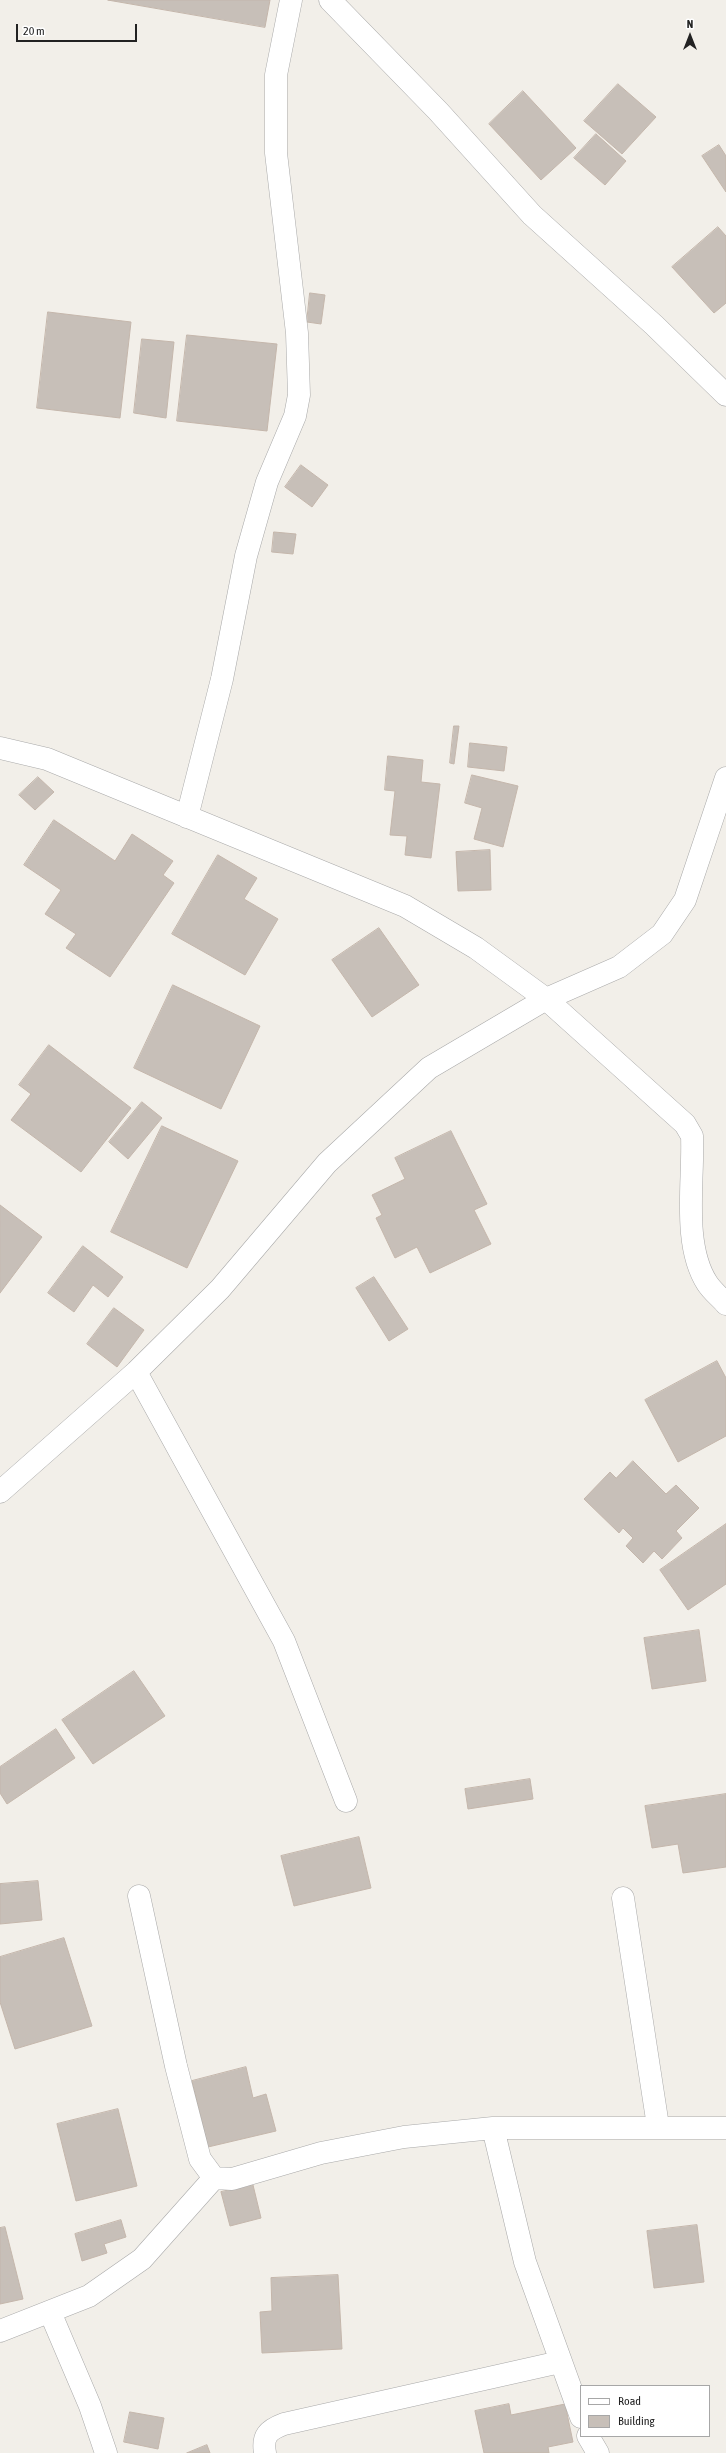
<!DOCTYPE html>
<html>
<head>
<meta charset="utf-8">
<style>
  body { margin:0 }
  #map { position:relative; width:726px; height:2453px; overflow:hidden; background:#f2efe9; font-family:"Asap Condensed",sans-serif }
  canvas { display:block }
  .legend { position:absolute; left:580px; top:2385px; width:130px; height:52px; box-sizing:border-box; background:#fff; border:1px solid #a7a7a7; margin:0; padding:5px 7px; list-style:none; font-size:12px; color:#222 }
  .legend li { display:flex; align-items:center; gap:8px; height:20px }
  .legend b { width:20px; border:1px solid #a7a7a7 }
  .north { position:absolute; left:670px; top:16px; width:40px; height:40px; -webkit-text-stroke:3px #fff; paint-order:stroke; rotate:0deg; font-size:11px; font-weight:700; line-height:16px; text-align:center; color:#222 }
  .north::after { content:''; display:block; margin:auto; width:14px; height:18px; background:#222; clip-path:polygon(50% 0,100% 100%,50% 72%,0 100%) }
  .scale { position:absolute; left:16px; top:24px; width:121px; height:18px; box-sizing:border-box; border:2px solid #222; border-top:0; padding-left:5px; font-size:12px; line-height:14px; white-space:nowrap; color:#222; -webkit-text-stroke:3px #fff; paint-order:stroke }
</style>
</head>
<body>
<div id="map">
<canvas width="726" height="2453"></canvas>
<ul class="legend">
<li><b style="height:5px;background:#fff"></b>Road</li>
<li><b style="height:11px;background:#c7bfb8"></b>Building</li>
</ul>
<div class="north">N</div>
<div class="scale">20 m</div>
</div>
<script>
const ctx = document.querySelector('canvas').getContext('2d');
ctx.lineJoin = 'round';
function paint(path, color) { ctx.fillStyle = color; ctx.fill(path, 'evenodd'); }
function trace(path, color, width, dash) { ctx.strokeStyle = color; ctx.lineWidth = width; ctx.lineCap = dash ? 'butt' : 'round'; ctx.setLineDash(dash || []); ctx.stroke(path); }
const building = new Path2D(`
  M108 0H270L265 27Z
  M618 84 656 117 622 154 584 121Z
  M523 91 576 148 541 180 489 124Z
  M596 134 626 161 605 185 574 158Z
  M719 145 726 156V192L702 156Z
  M718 227 726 236V303L714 313 672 267Z
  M310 293 325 295 321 324 307 322Z
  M48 312 131 322 120 418 37 408Z
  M187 335 277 344 267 431 177 421Z
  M142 339 174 342 166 418 134 413Z
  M301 465 328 485 312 507 285 487Z
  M274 532 296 534 293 554 272 552Z
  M454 726H459L454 764 450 763Z
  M470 743 507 747 504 771 468 767Z
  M388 756 423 760 421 782 440 784 431 858 405 855 407 836 390 835 395 791 385 790Z
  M472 775 518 786 503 847 474 839 482 808 465 803Z
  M38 777 54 792 35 810 19 795Z
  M54 820 115 861 132 834 173 861 163 875 174 883 110 977 66 948 76 934 45 914 61 890 24 865Z
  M490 850 491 890 458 891 456 852Z
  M218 855 257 878 244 899 278 919 245 975 172 934Z
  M379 928 419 985 372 1017 332 960Z
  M173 985 260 1026 221 1109 134 1068Z
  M49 1045 131 1108 81 1172 11 1120 31 1094 19 1085Z
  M142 1102 162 1118 128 1159 109 1142Z
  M162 1126 238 1161 187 1268 111 1232Z
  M451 1131 487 1204 474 1210 491 1244 430 1273 417 1247 395 1258 376 1218 382 1215 372 1195 405 1179 395 1158Z
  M0 1205 42 1237 0 1293Z
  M83 1246 123 1277 108 1297 93 1285 74 1312 48 1293Z
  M374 1277 408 1329 389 1341 356 1288Z
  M114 1308 144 1330 117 1367 87 1344Z
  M717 1361 726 1378V1436L678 1462 645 1400Z
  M633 1461 666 1494 676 1485 699 1508 676 1531 682 1538 662 1559 654 1551 643 1563 626 1546 633 1538 623 1528 619 1533 584 1499 610 1472 616 1478Z
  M726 1524V1584L688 1610 660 1570Z
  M699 1630 706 1681 652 1689 644 1638Z
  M134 1671 165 1716 93 1764 62 1720Z
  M56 1729 75 1758 7 1804 0 1793V1767Z
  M530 1779 533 1799 468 1809 465 1789Z
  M726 1794V1867L683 1873 678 1844 652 1848 645 1806Z
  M359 1837 371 1888 294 1906 281 1856Z
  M38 1881 42 1920 0 1924V1884Z
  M64 1938 92 2026 15 2049 0 2002V1957Z
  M246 2067 253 2098 266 2094 276 2131 208 2147 192 2081Z
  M118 2109 137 2186 76 2201 57 2124Z
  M253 2185 261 2218 230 2226 221 2192Z
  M121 2220 126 2237 104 2244 107 2253 82 2261 75 2234Z
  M697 2225 704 2282 654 2288 647 2231Z
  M5 2227 23 2299 0 2304V2228Z
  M338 2275 342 2349 262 2353 260 2312 272 2311 271 2278Z
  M509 2404 511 2415 565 2404 573 2442 548 2447 549 2453H484L475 2411Z
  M130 2412 164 2418 158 2449 124 2442Z
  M207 2445 210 2453H187Z`);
paint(building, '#c7bfb8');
trace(building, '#c4b6ab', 1);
const street = new Path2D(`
  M330 0 438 111 532 215 654 325 726 395
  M0 748 47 759 405 906 476 948 546 999 685 1124 692 1136C694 1180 682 1244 707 1283 712 1291 720 1297 726 1304
  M187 817 222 679 246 556 267 482 295 416 299 395 297 333 276 153V75L291 0
  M136 1372 284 1641 346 1801
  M0 1492 136 1372 220 1289 327 1163 429 1068 546 999 619 967 662 934 685 900 726 778
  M139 1896 176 2066 200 2159 214 2178 232 2179 321 2153 404 2137 493 2128H726
  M623 1898 658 2126
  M493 2128 525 2262 581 2417
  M50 2312 90 2406 106 2453
  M0 2331 89 2296 142 2259 214 2178
  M588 2436 598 2453
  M265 2453C262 2436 268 2430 284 2424L560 2362`);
trace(street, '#a9a9a9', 23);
trace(street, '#fff', 22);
</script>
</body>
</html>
